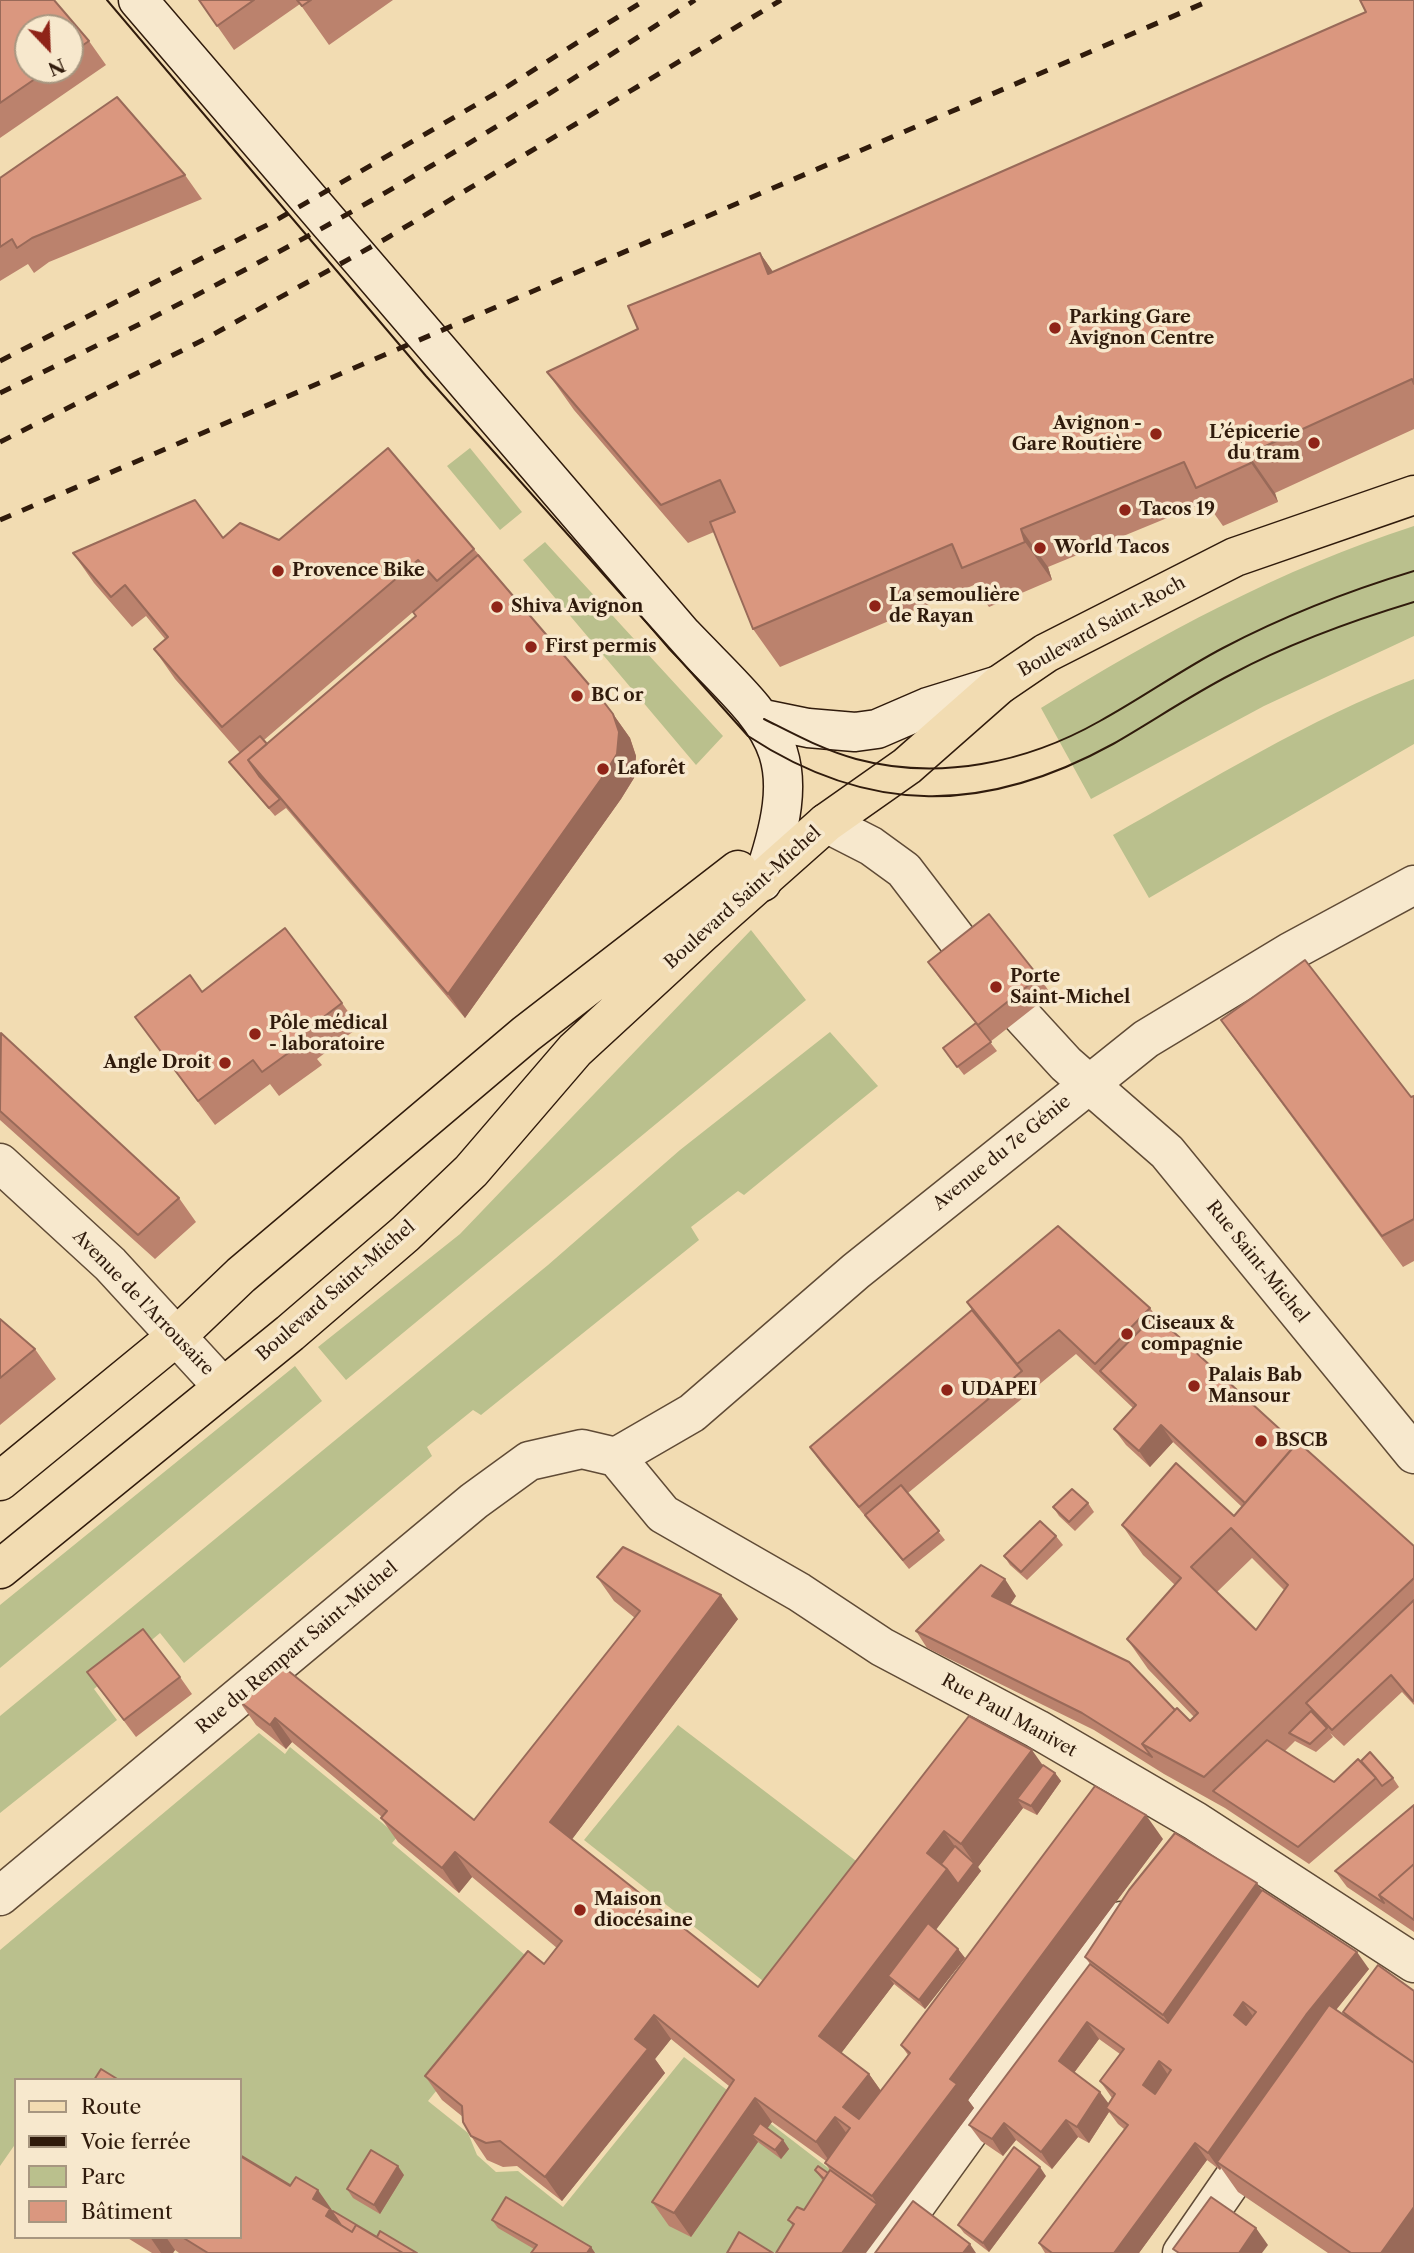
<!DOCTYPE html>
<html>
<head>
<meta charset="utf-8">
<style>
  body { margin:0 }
  #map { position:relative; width:1414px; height:2253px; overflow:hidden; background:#f2dcb2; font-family:"Libre Caslon Text",serif }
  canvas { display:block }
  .legend { position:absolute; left:14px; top:2078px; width:228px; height:161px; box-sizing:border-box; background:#f7e8cd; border:2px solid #a79680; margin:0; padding:9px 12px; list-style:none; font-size:21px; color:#301b0c }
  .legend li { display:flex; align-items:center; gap:14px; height:35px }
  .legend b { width:35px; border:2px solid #a79680 }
  .north { position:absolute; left:14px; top:14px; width:70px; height:70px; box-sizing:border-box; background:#f7e8cd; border:2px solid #a79680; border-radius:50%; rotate:157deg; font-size:19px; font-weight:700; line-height:28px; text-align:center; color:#301b0c }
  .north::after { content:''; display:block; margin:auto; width:24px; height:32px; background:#8f2418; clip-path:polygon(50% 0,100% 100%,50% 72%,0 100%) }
</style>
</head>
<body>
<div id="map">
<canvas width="1414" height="2253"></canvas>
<ul class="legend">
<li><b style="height:9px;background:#f2dcb2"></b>Route</li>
<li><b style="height:9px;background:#301b0c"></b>Voie ferrée</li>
<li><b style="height:19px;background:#bac08d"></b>Parc</li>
<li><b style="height:19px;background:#da977f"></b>Bâtiment</li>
</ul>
<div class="north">N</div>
</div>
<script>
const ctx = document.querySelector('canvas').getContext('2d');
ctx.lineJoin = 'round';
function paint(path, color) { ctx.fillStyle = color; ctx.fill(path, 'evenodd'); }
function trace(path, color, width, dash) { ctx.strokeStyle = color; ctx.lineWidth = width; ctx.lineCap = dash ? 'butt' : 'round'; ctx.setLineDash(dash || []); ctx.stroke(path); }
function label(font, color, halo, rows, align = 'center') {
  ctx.font = font + ' "Libre Caslon Text",serif'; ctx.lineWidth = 7; ctx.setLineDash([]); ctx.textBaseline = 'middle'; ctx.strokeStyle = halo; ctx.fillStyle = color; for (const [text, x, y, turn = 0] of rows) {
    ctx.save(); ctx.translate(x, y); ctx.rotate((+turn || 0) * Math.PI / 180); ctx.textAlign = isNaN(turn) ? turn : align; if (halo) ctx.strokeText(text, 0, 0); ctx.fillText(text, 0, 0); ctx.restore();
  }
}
paint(new Path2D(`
  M470 448 522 512 500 530 447 466Z
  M1414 526V636L1264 706 1091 799 1041 708C1158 635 1283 568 1414 526Z
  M545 542 723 736 696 765 523 560Z
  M1414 679V744L1149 898 1113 835C1211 780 1309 719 1414 679Z
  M751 930 806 1000 346 1380 318 1347 460 1234Z
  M830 1032 878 1086 744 1195 738 1191 691 1227 699 1240 481 1415 473 1410 427 1447 432 1456 184 1663 160 1633 94 1689 117 1720 0 1813V1716L548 1265 680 1150Z
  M295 1366 322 1401 0 1668V1605Z
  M678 1725 864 1867 772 1988 584 1840Z
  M259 1733 285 1754 290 1747 398 1836 392 1843 538 1966 428 2101 468 2133 477 2155 496 2172 518 2171 563 2207 684 2057 840 2177 794 2253H416L381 2240 240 2156V2080H16V2143L0 2166V1950Z`), '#bac08d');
const street = new Path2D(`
  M826 823 871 846 904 870 969 955
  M1022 1016 1066 1064 1167 1152 1414 1454
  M0 1163 110 1264 223 1387
  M616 1457 692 1413 856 1271 1146 1039 1290 952 1414 885
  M616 1457 663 1514 799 1592 882 1647 1037 1729 1195 1821 1414 1963
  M0 1896 474 1501 529 1461 582 1449 616 1457
  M881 2253 1121 1921
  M1182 2253 1260 2140`);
const secondary = new Path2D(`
  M138 0 683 635C773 729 810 745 762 882
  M764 719 808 728 855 732 877 729 928 707 999 685`);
const primary = new Path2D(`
  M0 1481 177 1336 241 1275 526 1034 738 870
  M0 1569 290 1333 405 1234 471 1171 575 1050 702 933 826 823 907 766 999 685 1046 653 1235 557 1414 495`);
trace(street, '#604b36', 41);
trace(secondary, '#301b0c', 41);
trace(primary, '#301b0c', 41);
trace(street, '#f7e8cd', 38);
trace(secondary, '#f7e8cd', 38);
trace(primary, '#f2dcb2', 38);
trace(new Path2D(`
  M107 0 426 376 748 736C870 816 986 814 1113 744 1153 721 1191 695 1232 674 1290 643 1351 621 1414 602
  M764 719C794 734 823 750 856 759 939 781 1026 763 1100 721 1142 698 1181 670 1223 648 1284 616 1348 591 1414 571`), '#301b0c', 2);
trace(new Path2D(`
  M0 361 271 223 505 88 645 0
  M0 393C146 322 291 249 431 166 520 113 608 57 695 0
  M0 442 205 339 387 238 781 0
  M0 520 1211 0`), '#301b0c', 5, [12, 12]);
paint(new Path2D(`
  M0 0H54L89 41 106 65 0 138ZM28 28H70V70H28Z
  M199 0H393L329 45 300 4 234 50Z
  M1414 0V429L1275 493 1278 502 1223 526 1206 502 1048 567 1052 580 989 607 974 585 780 667 753 629 714 532 688 543 574 410 547 372 638 329 760 253 773 272Z
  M185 175 202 199 49 262 34 273 28 264 0 281V178Z
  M223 538 474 549 613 714 630 738 636 756 634 778 621 799 465 1018 286 808 275 816 236 771 229 762 240 753 175 679 154 649 165 639 146 616 132 627 94 583 73 553ZM413 612 416 616 267 744 264 740Z
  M928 962 1039 977 1051 994 990 1042 997 1051 964 1075 943 1048 976 1024 940 979Z
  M202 992 342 1003 359 1027 317 1059 322 1065 279 1096 270 1084 215 1125 135 1017Z
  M1221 1020 1411 1097 1414 1096V1261L1403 1267 1242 1050Z
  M0 1034 179 1198 196 1222 155 1259 0 1120Z
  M967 1302 1150 1308 1155 1315 1296 1444 1414 1546V1705L1402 1692 1344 1746 1330 1733 1333 1737 1316 1752 1295 1741 1285 1751 1334 1782 1361 1761 1393 1778 1399 1787 1309 1864 1225 1808 1164 1774 1094 1730 927 1648 916 1631 1016 1596 1010 1605 1190 1721 1194 1717 1148 1669 1127 1639 1175 1585 1143 1555 1122 1525 1234 1516 1242 1507 1173 1442 1150 1467 1126 1445 1114 1429 1133 1408 1076 1354 908 1493 945 1540 909 1569 822 1464 810 1447 972 1310ZM1252 1558 1284 1590 1256 1630 1217 1592Z
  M0 1319 35 1349 56 1379 0 1425Z
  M1088 1503 1094 1512 1075 1531 1059 1516 1053 1507Z
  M1056 1536 1063 1545 1027 1580 1010 1565 1004 1556Z
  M597 1577 738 1619 572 1839 758 1987 969 1716 1055 1773 1061 1781 1037 1815 1023 1808 978 1867 981 1871 935 1930 958 1949 965 1958 925 2009 894 1984 841 2053 869 2074 881 2091 908 2055 901 2045 1163 1839 968 2100 974 2108 889 2220 793 2226 788 2220 804 2210 823 2181 815 2170 828 2173 830 2170 825 2163 826 2161 772 2122 767 2128 783 2140 789 2149 781 2159 758 2142 691 2237 669 2226 652 2202 729 2086 671 2039 655 2059 665 2073 562 2201 517 2166 503 2167 487 2160 471 2136 463 2117 442 2100 425 2076 544 1964 557 1948 472 1877 459 1893 398 1842 381 1818 382 1817 292 1742 286 1749 256 1725 239 1701 474 1820 635 1618 614 1601Z
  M87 1672 180 1677 192 1694 136 1737Z
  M1414 1805V1932L1347 1887 1335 1871Z
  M1262 1890 1369 1969 1336 2010 1347 2017 1343 2012 1378 1965 1414 2253H1328L1238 2192 1221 2168 1220 2170 1207 2160 1139 2253H1045L1039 2243 1124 2129 1118 2124 1109 2112 1089 2143 1078 2137 1052 2169 1016 2140 1003 2156 981 2141 969 2125 1090 1964 1085 1957ZM1099 2039 1120 2054 1100 2081 1112 2098 1108 2104 1074 2073Z
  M404 2175 380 2214 353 2198 347 2189Z
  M1046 2176 989 2252 964 2233 958 2225Z
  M333 2211 377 2237 417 2253H179L175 2250 173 2253H152L126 2237H240Z
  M492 2220 591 2247 595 2253H531L534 2249 498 2228Z`), '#bb826d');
paint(new Path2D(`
  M760 253 787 292 768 274Z
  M1248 454 1275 493 1278 502 1251 463Z
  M1021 529 1048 567 1052 580 1025 542Z
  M613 714 630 738 636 756 634 778 621 799 465 1018 448 994Z
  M1161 1425 1173 1442 1150 1467 1139 1451Z
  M1005 1579 1016 1596 1004 1613 992 1596Z
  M721 1595 738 1619 567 1846 550 1822Z
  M275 1718 292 1742 286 1749 270 1725Z
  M1032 1750 1049 1774 1017 1799 1023 1808 978 1867 981 1871 896 1982 888 1976 894 1984 836 2060 819 2036 927 1853 944 1831 961 1855 974 1863 961 1844Z
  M1055 1773 1061 1781 1037 1815 1031 1806Z
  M1146 1815 1163 1839 968 2100 974 2108 866 2253H842L877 2204 872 2196 950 2079Z
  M455 1852 472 1877 459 1893 442 1868Z
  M1257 1883 1273 1907 1180 2040 1163 2015Z
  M958 1949 965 1958 925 2009 919 2000Z
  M1357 1952 1369 1969 1318 2032 1217 2162 1221 2168 1220 2170 1208 2153 1306 2015Z
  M1243 2002 1255 2019 1245 2032 1234 2015Z
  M654 2015 671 2039 655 2059 665 2073 562 2201 545 2177 635 2039Z
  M1087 2022 1099 2039 1070 2078 1059 2061Z
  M1159 2061 1170 2078 1155 2102 1143 2085Z
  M869 2074 886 2098 860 2131 843 2107Z
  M1100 2092 1112 2108H1106L1109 2112 1089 2143 1077 2127Z
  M755 2098 772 2122 759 2140 752 2135 758 2142 691 2237 674 2213Z
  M835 2117 852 2141 833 2166 816 2142Z
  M1066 2120 1078 2137 1052 2169 1041 2152Z
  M1004 2123 1016 2140 1003 2156 992 2139Z
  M783 2140 789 2149 781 2159 775 2150Z
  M1195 2143 1207 2160 1139 2253H1114Z
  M398 2166 404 2175 380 2214 374 2205Z
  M1040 2167 1046 2176 989 2252 983 2243Z
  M318 2190 339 2220 341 2237 313 2199Z
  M1414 2207V2253H1381Z
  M1256 2228 1268 2245 1262 2253H1239Z
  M150 2237H166L175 2250 173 2253H161Z
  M970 2244 976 2253H963Z
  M591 2247 595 2253H587Z`), '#996a59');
const building = new Path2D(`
  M0 0H54L89 41 70 54V28H28V70H48L0 103Z
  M199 0H254L217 26Z
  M297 0H311L302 6Z
  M1360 0H1414V384L1412 379 1248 454 1251 463 1196 488 1184 462 1021 529 1025 542 962 568 952 544 753 629 710 522 735 512 720 480 661 505 547 372 638 329 628 306 760 253 768 274 1352 18 1366 12Z
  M117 97 185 175 32 238 17 248 12 239 0 247V178Z
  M388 448 474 549 437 581 418 560 222 727 154 649 168 637 125 585 111 597 73 553 195 500 223 538 240 523 279 540Z
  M478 555 603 701 613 714 619 732 617 754 604 775 448 994 248 760 416 616 413 612Z
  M260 736 267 744 248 760 259 776 280 799 269 808 229 762Z
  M989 914 1039 977 978 1025 928 962Z
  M285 928 342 1003 300 1035 305 1041 262 1072 253 1060 198 1101 135 1017 190 975 202 992Z
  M1305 960 1411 1097 1414 1096V1219L1382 1236 1221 1020Z
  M976 1023 991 1042 957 1067 943 1048Z
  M1 1033 179 1198 138 1235 0 1111Z
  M1058 1226 1150 1308 1095 1364 1059 1330 1017 1364 967 1302Z
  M972 1310 1022 1371 859 1507 810 1447Z
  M1155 1315 1296 1444 1245 1503 1161 1425 1139 1451 1114 1429 1136 1405 1100 1371Z
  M0 1319 35 1349 0 1378Z
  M1298 1442 1414 1546V1578L1204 1777 1142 1744 1177 1708 1190 1721 1198 1713 1127 1639 1181 1578 1122 1525 1176 1463 1234 1516ZM1231 1528 1288 1585 1256 1630 1191 1567Z
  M901 1485 939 1531 903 1560 865 1515Z
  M1072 1489 1088 1503 1069 1522 1053 1507Z
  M1040 1521 1056 1536 1021 1572 1004 1556Z
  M623 1547 721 1595 550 1822 758 1987 969 1716 1032 1750 961 1844 944 1831 927 1853 947 1869 819 2036 869 2074 843 2107 859 2119 910 2053 901 2045 1095 1786 1146 1815 950 2079 957 2084 872 2196 825 2163 850 2128 835 2117 816 2142 755 2098 674 2213 652 2202 734 2080 654 2015 635 2039 648 2049 545 2177 500 2141 486 2143 471 2136 463 2122 462 2106 425 2076 528 1951 544 1964 562 1941 455 1852 442 1868 381 1818 387 1811 275 1718 270 1725 239 1701 281 1665 474 1820 640 1611 597 1577Z
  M981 1565 1005 1579 992 1596 1129 1662 1175 1710 1142 1744 1152 1757 1082 1713 916 1631Z
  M1414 1600V1700L1413 1701 1391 1675 1332 1730 1306 1703Z
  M143 1629 180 1677 124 1720 87 1672Z
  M1311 1711 1327 1728 1310 1744 1289 1733Z
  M1267 1740 1334 1782 1358 1759 1376 1778 1298 1847 1213 1791Z
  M1370 1752 1393 1778 1382 1786 1376 1778 1361 1761Z
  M1043 1765 1055 1773 1031 1806 1017 1799Z
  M1414 1805V1864L1379 1895 1384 1903 1335 1871Z
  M1175 1833 1257 1883 1163 2015 1085 1957 1129 1890Z
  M955 1846 974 1863 958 1884 947 1869 941 1864Z
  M1414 1864V1920L1379 1895Z
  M1262 1890 1357 1952 1306 2015 1208 2153 1195 2143 1114 2253H1052L1039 2243 1128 2125 1106 2108 1115 2094 1100 2081 1124 2049 1087 2022 1059 2061 1100 2092 1077 2127 1066 2120 1041 2152 1004 2123 992 2139 969 2125 1090 1964 1168 2023ZM1243 2002 1256 2012 1246 2025 1234 2015ZM1159 2061 1171 2070 1155 2094 1143 2085Z
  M928 1923 958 1949 919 2000 888 1976Z
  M1378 1965 1414 1991V2063L1375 2036 1343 2012Z
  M1329 2005 1414 2063V2207L1381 2253H1351L1217 2162Z
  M101 2069 119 2080H94Z
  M760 2123 783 2140 775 2150 752 2135Z
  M1014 2147 1040 2167 983 2243 958 2225Z
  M371 2150 398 2166 374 2205 347 2189Z
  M240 2155 290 2185 240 2156Z
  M240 2156 290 2186 296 2177 318 2190 313 2199 330 2209 326 2216 352 2232 356 2225 403 2253H208L182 2237H240Z
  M818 2166 828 2173 824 2179 815 2170Z
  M830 2170 877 2204 842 2253H776L794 2224 788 2220 797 2207 804 2210Z
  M506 2197 591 2247 587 2253H531L537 2245 492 2220Z
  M1211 2197 1256 2228 1239 2253H1179L1173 2249Z
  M913 2201 970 2244 963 2253H875Z
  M333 2211 377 2237 380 2231 417 2253H403L356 2225 352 2232 341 2225 332 2212Z
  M739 2232 773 2253H727Z`);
paint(building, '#da977f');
trace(building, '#996a59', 2);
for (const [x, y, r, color] of [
  [1055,328,7,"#8f2418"],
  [1156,434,7,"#8f2418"],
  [1314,443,7,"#8f2418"],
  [1125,510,7,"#8f2418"],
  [1040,548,7,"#8f2418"],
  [278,571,7,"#8f2418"],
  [875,606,7,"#8f2418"],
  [497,607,7,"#8f2418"],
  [531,647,7,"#8f2418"],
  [577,696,7,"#8f2418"],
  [603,769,7,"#8f2418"],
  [996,987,7,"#8f2418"],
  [255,1034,7,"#8f2418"],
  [225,1063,7,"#8f2418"],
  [1127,1334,7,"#8f2418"],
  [1194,1386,7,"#8f2418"],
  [947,1390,7,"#8f2418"],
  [1261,1441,7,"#8f2418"],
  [580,1910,7,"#8f2418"]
]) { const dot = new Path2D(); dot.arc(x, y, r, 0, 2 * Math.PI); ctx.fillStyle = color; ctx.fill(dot); trace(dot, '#f7e8cd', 2.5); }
label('bold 18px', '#301b0c', '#f7e8cd', [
  ["Parking Gare",1069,318],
  ["Avignon Centre",1069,339],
  ["Avignon -",1142,424,"right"],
  ["Gare Routière",1142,445,"right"],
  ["L’épicerie",1300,433,"right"],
  ["du tram",1300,454,"right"],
  ["Tacos 19",1139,510],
  ["World Tacos",1054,548],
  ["Provence Bike",292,571],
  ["La semoulière",889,596],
  ["de Rayan",889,617],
  ["Shiva Avignon",511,607],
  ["First permis",545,647],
  ["BC or",591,696],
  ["Laforêt",617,769],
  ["Porte",1010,977],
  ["Saint-Michel",1010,998],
  ["Pôle médical",269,1024],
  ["- laboratoire",269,1045],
  ["Angle Droit",211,1063,"right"],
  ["Ciseaux &",1141,1324],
  ["compagnie",1141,1345],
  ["Palais Bab",1208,1376],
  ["Mansour",1208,1397],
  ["UDAPEI",961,1390],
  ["BSCB",1275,1441],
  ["Maison",594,1900],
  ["diocésaine",594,1921]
], 'left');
label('18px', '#301b0c', '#f7e8cd', [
  ["Boulevard Saint-Roch",1102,627,-29],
  ["Boulevard Saint-Michel",743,898,-42],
  ["Avenue du 7e Génie",1002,1153,-39],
  ["Rue Saint-Michel",1257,1262,51],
  ["Boulevard Saint-Michel",336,1291,-41],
  ["Avenue de l'Arrousaire",143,1303,46],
  ["Rue du Rempart Saint-Michel",297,1648,-40],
  ["Rue Paul Manivet",1009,1716,29]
]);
</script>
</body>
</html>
